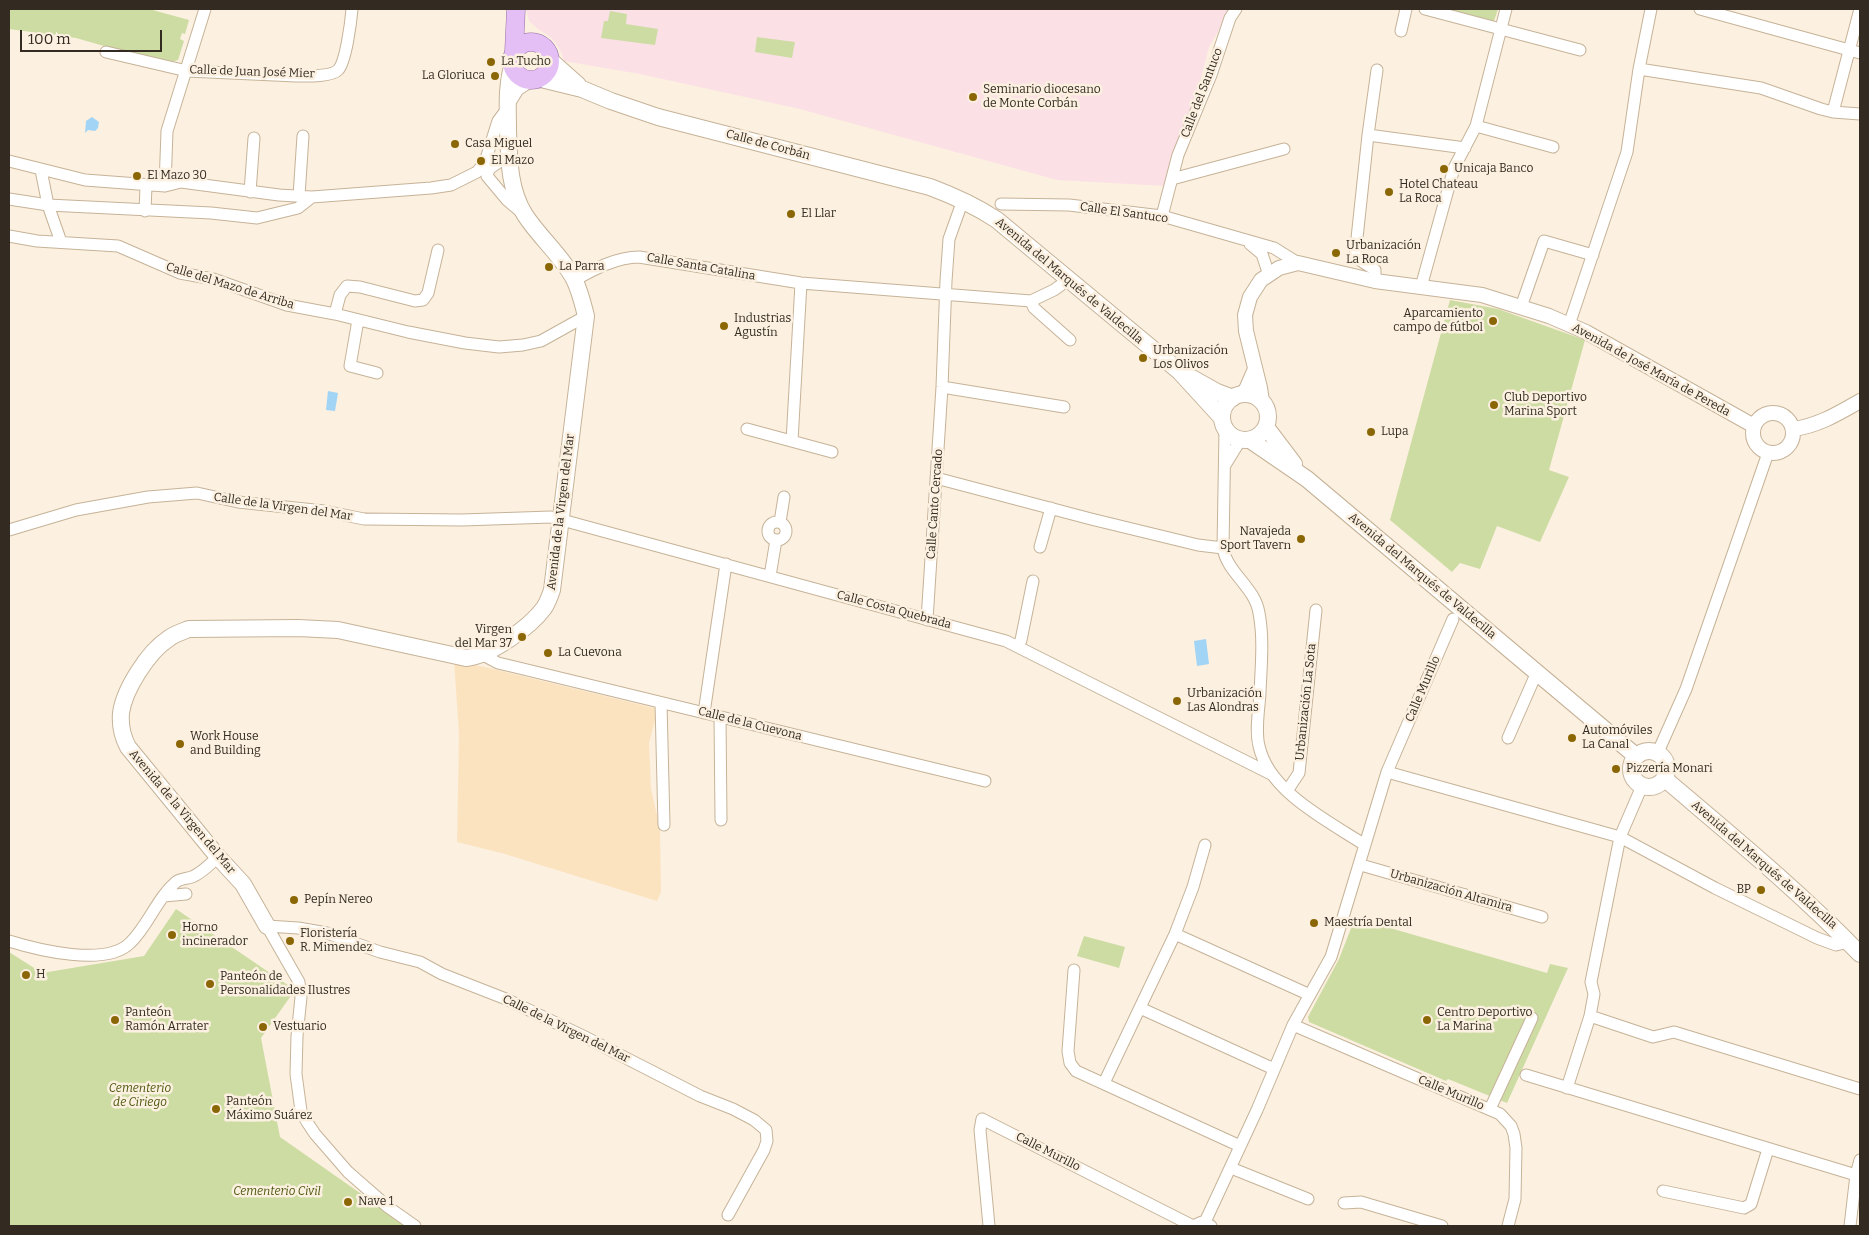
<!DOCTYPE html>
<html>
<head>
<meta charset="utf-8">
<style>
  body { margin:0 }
  #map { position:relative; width:1869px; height:1235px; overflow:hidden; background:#fcf0e0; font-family:Bitter,serif }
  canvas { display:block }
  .frame { position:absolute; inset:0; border:10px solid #332b21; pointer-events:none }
  .scale { position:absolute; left:20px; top:30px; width:142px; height:22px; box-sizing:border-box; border:2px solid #332b21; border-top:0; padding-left:6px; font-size:15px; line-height:18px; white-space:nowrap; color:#332b21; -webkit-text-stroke:4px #fcf0e0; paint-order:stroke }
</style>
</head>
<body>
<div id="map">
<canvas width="1869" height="1235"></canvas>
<div class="frame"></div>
<div class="scale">100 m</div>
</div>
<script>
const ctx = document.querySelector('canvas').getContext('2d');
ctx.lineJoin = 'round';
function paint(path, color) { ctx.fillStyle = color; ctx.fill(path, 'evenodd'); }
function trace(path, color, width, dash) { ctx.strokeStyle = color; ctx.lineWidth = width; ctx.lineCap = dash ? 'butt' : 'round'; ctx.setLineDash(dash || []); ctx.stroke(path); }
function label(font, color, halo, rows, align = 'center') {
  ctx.font = font + ' Bitter,serif'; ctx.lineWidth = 5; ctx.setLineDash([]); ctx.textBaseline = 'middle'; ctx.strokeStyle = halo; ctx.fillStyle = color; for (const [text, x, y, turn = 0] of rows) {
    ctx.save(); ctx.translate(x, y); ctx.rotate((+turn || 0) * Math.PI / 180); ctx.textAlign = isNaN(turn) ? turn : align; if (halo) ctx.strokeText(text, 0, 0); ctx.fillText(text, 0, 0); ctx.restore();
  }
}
paint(new Path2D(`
  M454 661 489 668 658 709 649 743 651 789 660 829 661 892 657 901 505 854 457 842 459 734Z`), '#fbe3c0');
paint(new Path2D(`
  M526 9H1231L1209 47 1193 109 1166 186 1057 180 800 109 640 74 564 61 562 54 556 43 549 36 538 29 529 21Z`), '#fbe0e6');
paint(new Path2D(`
  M9 9H149L189 20 185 34 182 33 180 39 184 41 178 60 172 62 111 48 76 38 9 29Z
  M1447 9H1498L1494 21Z
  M610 11 627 14 626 24 658 29 655 45 601 38 604 21H608Z
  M757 37 795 42 792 58 755 52Z
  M1450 300 1498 309 1585 340 1549 470 1569 477 1540 542 1497 526 1480 569 1460 563 1452 572 1390 520Z
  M176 909 295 990 261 1038 280 1137 407 1226H9V952L42 973 144 956Z
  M1355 918 1547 973 1550 964 1568 968 1507 1103 1448 1079 1446 1081 1309 1022 1308 1017 1339 959Z
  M1084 936 1125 947 1119 968 1077 956Z`), '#cddca3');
paint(new Path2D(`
  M92 117 99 122 98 128 95 131 88 130 85 133 86 121Z
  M328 391 338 393 335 411 326 410Z
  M1206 639 1209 664 1197 666 1194 641Z`), '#a1d4f5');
const minor = new Path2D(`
  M1425 9 1580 50
  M1700 9 1860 53
  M1401 31 1406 9
  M106 52 187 71 296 76C305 76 331 77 338 70 346 62 351 21 352 9
  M1639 69 1761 88 1821 109 1833 112 1860 114
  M1833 112 1860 9
  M1476 126 1553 147
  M1368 135 1377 70
  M9 161 85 180 165 186 181 182 279 195 312 197 431 188 451 185 477 172 485 162 498 121 507 109
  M41 170 48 205 61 242
  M487 176 507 200 520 211
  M487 176 489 169 509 155
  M1172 179 1284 149
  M165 186 167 131 205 9
  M250 192 254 138
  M299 196 303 136
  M9 199 48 205 211 213 257 218 298 208 312 197
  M1001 204 1069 205 1162 216 1274 248 1298 263
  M145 211 146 186
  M1162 216 1178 155 1211 75 1230 18 1236 9
  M9 236 37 241 118 246 180 273 213 279 287 305 335 314 408 332 465 343 499 347 523 345 541 341 586 316
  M1250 244 1262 254 1269 275
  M575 280C594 269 617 257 639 257L801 283 1031 301 1054 290 1068 280
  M1375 281V270L1355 257 1368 135 1465 148
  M1421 287 1454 168 1476 126 1506 9
  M1031 301 1034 308 1070 340
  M1521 307 1544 241 1593 255
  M335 314 340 295 347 286 360 287 415 301 423 300 428 293 438 250
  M358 320 350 366 377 373
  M1569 325 1627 152 1639 69 1651 9
  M942 387 1064 407
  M747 429 832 452
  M1225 429 1223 548C1227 573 1255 587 1259 613 1264 639 1261 667 1260 693 1259 710 1255 730 1259 746 1269 792 1328 821 1365 845
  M792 441 801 283
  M1225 465 1241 439
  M936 478 1091 519 1198 545 1223 548
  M768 531a9 9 0 1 1 18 0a9 9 0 1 1-18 0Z
  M780 522 784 497
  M9 530 76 510 148 497 197 493 238 502 324 511 364 519 462 520 551 517 1006 641 1271 774
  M1040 547 1051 508
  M770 576 776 540
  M927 620 942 387 946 281 949 239 963 200
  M1018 646 1021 640 1033 581
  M483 655 498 663 515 667 985 781
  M661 703 664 825
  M704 713 726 564
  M720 717 721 820
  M1508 738 1537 672
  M1658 752 1686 689 1768 453
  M1387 772 1620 837 1715 888 1817 938 1836 945 1849 942
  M1287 791 1299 773 1316 610
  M1361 865 1542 917
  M164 896 186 894
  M267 926 298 928 327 933 380 952 420 962 442 974 506 999 583 1036 700 1096 733 1109 754 1120 766 1130 767 1141 764 1150 728 1215
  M267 926 299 982 301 997 297 1036 296 1074 301 1111 307 1122 315 1134 348 1172 388 1207 415 1226
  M1175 934 1310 995
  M9 941C38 950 106 967 130 943 148 926 157 898 176 882 181 878 189 879 194 876 203 872 211 863 218 857
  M1074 970 1068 1051 1070 1063 1076 1071 1240 1146
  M1140 1008 1274 1069
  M1590 1016 1653 1037 1674 1032 1860 1089
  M1293 1025 1500 1114 1511 1126 1514 1134 1516 1148 1515 1199 1508 1226
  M1526 1075 1856 1175
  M1104 1083 1175 934 1193 887 1205 845
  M1567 1088 1590 1016 1594 994 1591 982 1620 837 1642 786
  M1490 1109 1532 1018
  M1231 1168 1308 1199
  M1663 1191 1744 1208 1751 1204 1768 1149
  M1344 1203 1361 1202 1442 1226
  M1205 1222 1257 1110 1293 1025 1331 957 1387 772 1453 619
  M989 1226 980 1130 982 1119 1193 1226 1202 1222 1211 1226
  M1850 1226 1856 1175 1860 1160`);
const tertiary = new Path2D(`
  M1244 394 1255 369
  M1262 401 1260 388 1246 331 1245 315 1250 297 1261 280 1279 268 1298 263 1375 281 1482 295 1549 316 1586 332 1754 426
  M1753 433a20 20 0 1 1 40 0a20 20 0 1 1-40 0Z
  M1793 429C1818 426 1839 413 1860 401`);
const secondary = new Path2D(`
  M551 61 578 85
  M541 79 582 89 611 101 658 117 930 187C954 196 976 206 997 220L1179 371 1222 418
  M508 101 516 88 528 80
  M1192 378 1217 392 1233 398
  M1222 417a23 23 0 1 1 46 0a23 23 0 1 1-46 0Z
  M1266 427 1294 464
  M1250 440 1307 479 1636 756
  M1631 769a18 18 0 1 1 36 0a18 18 0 1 1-36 0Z
  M1665 779C1732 836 1799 891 1860 954
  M267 926 243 884 218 857 128 747C122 736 120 725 121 713 124 690 148 652 168 639 174 634 181 632 189 629L298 628 338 630 466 658C490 656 530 627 544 608 548 602 550 596 552 590L586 316C583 304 580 291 574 279 562 256 540 238 525 215 509 190 509 159 508 130 508 107 506 89 512 66`);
const primary = new Path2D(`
  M512 61a19 19 0 1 1 38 0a19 19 0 1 1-38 0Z
  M514 51 516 9`);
trace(minor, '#c6b398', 13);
trace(tertiary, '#c6b398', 16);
trace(secondary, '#c6b398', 18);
trace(primary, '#9a6fa7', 19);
trace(minor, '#fff', 11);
trace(tertiary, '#fff', 14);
trace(secondary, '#fff', 16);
trace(primary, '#e3bff5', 18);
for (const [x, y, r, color] of [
  [491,62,5,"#8b6605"],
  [495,76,5,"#8b6605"],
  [973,97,5,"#8b6605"],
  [455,144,5,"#8b6605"],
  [481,161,5,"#8b6605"],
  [1444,169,5,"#8b6605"],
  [137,176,5,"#8b6605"],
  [1389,192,5,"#8b6605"],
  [791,214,5,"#8b6605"],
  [1336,253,5,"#8b6605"],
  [549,267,5,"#8b6605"],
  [1493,321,5,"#8b6605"],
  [724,326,5,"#8b6605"],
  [1143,358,5,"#8b6605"],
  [1494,405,5,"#8b6605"],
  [1371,432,5,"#8b6605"],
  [1301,539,5,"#8b6605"],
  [522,637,5,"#8b6605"],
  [548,653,5,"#8b6605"],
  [1177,701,5,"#8b6605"],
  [1572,738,5,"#8b6605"],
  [180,744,5,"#8b6605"],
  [1616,769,5,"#8b6605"],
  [1761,890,5,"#8b6605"],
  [294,900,5,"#8b6605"],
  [1314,923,5,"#8b6605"],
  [172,935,5,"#8b6605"],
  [290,941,5,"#8b6605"],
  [26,975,5,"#8b6605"],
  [210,984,5,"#8b6605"],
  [115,1020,5,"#8b6605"],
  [1427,1020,5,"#8b6605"],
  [263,1027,5,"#8b6605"],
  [216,1109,5,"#8b6605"],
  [348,1202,5,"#8b6605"]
]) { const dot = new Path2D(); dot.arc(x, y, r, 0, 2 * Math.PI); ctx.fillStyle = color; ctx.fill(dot); trace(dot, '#fcf0e0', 2); }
label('12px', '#332b21', '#fcf0e0', [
  ["La Tucho",501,62],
  ["La Gloriuca",485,76,"right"],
  ["Seminario diocesano",983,90],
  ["de Monte Corbán",983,104],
  ["Casa Miguel",465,144],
  ["El Mazo",491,161],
  ["Unicaja Banco",1454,169],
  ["El Mazo 30",147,176],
  ["Hotel Chateau",1399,185],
  ["La Roca",1399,199],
  ["El Llar",801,214],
  ["Urbanización",1346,246],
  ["La Roca",1346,260],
  ["La Parra",559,267],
  ["Aparcamiento",1483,314,"right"],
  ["campo de fútbol",1483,328,"right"],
  ["Industrias",734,319],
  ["Agustín",734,333],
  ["Urbanización",1153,351],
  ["Los Olivos",1153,365],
  ["Club Deportivo",1504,398],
  ["Marina Sport",1504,412],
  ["Lupa",1381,432],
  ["Navajeda",1291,532,"right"],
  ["Sport Tavern",1291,546,"right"],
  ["Virgen",512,630,"right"],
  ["del Mar 37",512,644,"right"],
  ["La Cuevona",558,653],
  ["Urbanización",1187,694],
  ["Las Alondras",1187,708],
  ["Automóviles",1582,731],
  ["La Canal",1582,745],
  ["Work House",190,737],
  ["and Building",190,751],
  ["Pizzería Monari",1626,769],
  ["BP",1751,890,"right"],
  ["Pepín Nereo",304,900],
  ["Maestría Dental",1324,923],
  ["Horno",182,928],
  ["incinerador",182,942],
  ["Floristería",300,934],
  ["R. Mimendez",300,948],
  ["H",36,975],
  ["Panteón de",220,977],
  ["Personalidades Ilustres",220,991],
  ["Panteón",125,1013],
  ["Ramón Arrater",125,1027],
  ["Centro Deportivo",1437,1013],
  ["La Marina",1437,1027],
  ["Vestuario",273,1027],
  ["Panteón",226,1102],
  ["Máximo Suárez",226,1116],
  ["Nave 1",358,1202]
], 'left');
label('12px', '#332b21', '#fcf0e0', [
  ["Calle de Juan José Mier",252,72,2],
  ["Calle del Santuco",1202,93,-69],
  ["Calle de Corbán",768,145,15],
  ["Calle El Santuco",1124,213,8],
  ["Calle Santa Catalina",701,267,10],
  ["Avenida del Marqués de Valdecilla",1069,281,40],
  ["Calle del Mazo de Arriba",230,286,17],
  ["Avenida de José María de Pereda",1651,370,29],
  ["Calle Canto Cercado",935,504,-86],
  ["Calle de la Virgen del Mar",283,507,8],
  ["Avenida de la Virgen del Mar",561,512,-83],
  ["Avenida del Marqués de Valdecilla",1422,576,40],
  ["Calle Costa Quebrada",894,610,15],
  ["Calle Murillo",1423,689,-67],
  ["Urbanización La Sota",1306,702,-84],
  ["Calle de la Cuevona",750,724,14],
  ["Avenida de la Virgen del Mar",182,812,50],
  ["Avenida del Marqués de Valdecilla",1764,865,41],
  ["Urbanización Altamira",1451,891,16],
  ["Calle de la Virgen del Mar",566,1029,26],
  ["Calle Murillo",1451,1093,23],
  ["Calle Murillo",1048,1152,27]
]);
label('italic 12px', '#4b580e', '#fcf0e0', [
  ["Cementerio",140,1089],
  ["de Ciriego",140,1103],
  ["Cementerio Civil",277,1192]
]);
</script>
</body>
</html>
